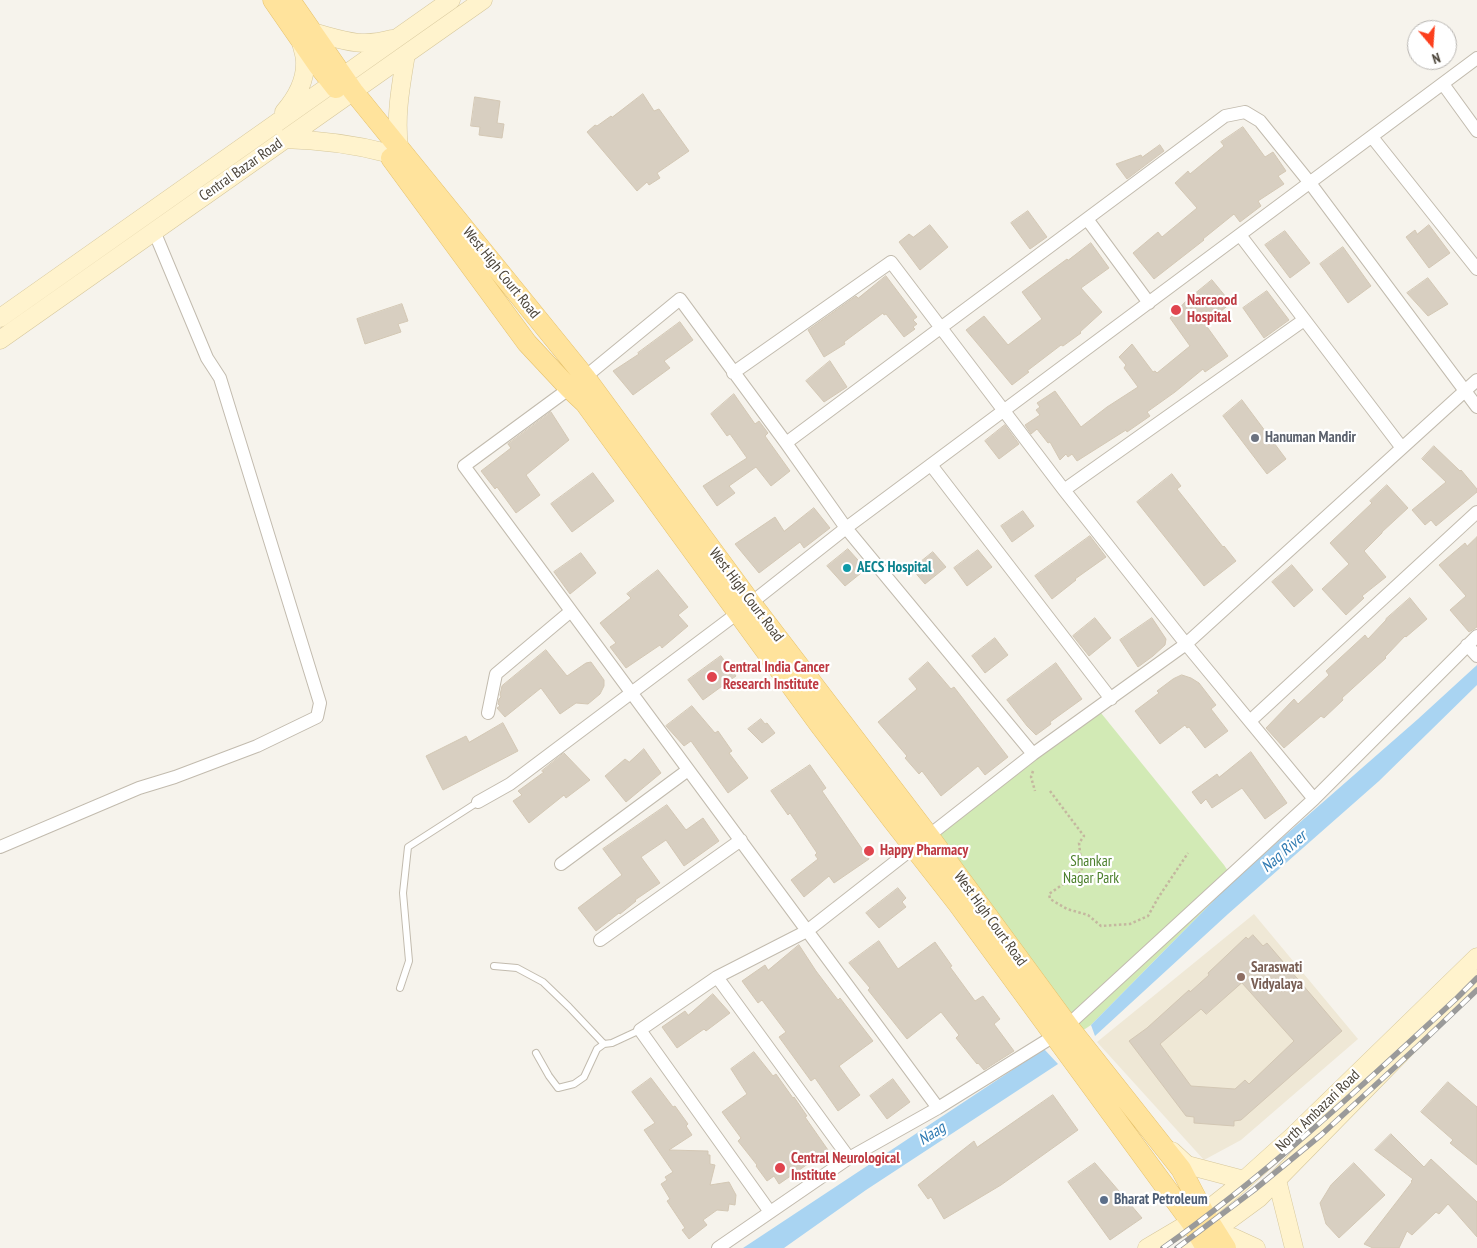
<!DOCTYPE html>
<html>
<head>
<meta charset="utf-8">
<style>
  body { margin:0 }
  #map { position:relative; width:1477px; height:1248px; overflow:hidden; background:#f6f3ec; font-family:"PT Sans Narrow",sans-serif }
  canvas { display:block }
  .north { position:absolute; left:1407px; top:20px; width:50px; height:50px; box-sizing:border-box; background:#fff; border:1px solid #b7b4b0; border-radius:50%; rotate:162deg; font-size:14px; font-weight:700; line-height:20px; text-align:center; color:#4b4439 }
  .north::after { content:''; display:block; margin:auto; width:18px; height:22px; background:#fc3f1d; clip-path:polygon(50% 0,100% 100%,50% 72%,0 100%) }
</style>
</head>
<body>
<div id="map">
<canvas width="1477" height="1248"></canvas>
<div class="north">N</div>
</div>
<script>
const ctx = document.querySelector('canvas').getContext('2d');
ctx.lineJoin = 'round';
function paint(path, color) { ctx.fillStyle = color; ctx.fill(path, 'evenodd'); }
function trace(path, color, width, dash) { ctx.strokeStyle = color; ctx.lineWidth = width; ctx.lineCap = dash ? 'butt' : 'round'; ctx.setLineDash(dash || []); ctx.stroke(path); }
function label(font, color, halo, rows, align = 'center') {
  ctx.font = font + ' "PT Sans Narrow",sans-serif'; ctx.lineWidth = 4.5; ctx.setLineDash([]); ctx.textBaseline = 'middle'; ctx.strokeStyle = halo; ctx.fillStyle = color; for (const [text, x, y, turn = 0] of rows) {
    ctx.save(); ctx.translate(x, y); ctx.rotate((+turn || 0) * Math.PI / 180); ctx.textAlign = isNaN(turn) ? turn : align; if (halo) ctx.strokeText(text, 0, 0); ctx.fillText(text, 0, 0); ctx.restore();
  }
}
paint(new Path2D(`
  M1254 914 1358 1039 1241 1140 1204 1160 1097 1042Z`), '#efe8d6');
paint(new Path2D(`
  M1101 713 1224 865 1234 880 1091 1025 1079 1033 933 836 1039 755Z`), '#d2eab5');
paint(new Path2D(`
  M1477 665V685L1379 781 1228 914 1095 1036 1091 1025 1234 880 1418 719Z
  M1044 1049 1058 1064 866 1190 784 1248H743Z`), '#a9d4f2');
const building = new Path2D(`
  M643 94 654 111 659 109 689 151 657 173 660 178 649 185 647 182 637 191 587 132 595 125 597 126 611 116 612 117Z
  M475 97 500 101 497 123 504 124 502 138 479 135 480 127 471 126Z
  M1243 127 1265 157 1273 152 1286 171 1278 176 1284 184 1258 201 1261 206 1240 222 1234 214 1203 239 1204 240 1154 279 1133 253 1158 232 1162 237 1197 208 1175 183 1188 171 1190 174 1224 146 1221 142Z
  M1160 145 1164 151 1127 179 1116 164 1141 155 1142 157Z
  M1028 211 1047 237 1030 249 1011 223Z
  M930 225 948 247 920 270 899 242 909 234 913 237Z
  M1429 225 1450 253 1429 268 1406 237 1415 230 1417 234Z
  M1285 231 1310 263 1290 278 1265 245Z
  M1091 243 1109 268 1081 288 1102 312 1080 332 1081 333 1063 346 1061 345 1027 371 1029 372 1012 385 966 330 984 316 1008 345 1042 319 1022 292 1067 259 1068 260Z
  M1343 247 1371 286 1348 303 1320 264Z
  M886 276 917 317 913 320 917 324 913 327 915 329 904 337 886 314 884 315 883 313 844 342 845 344 824 357 808 330 856 296 858 298Z
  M1428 278 1448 304 1428 316 1407 293Z
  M1212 280 1231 303 1205 324 1228 356 1205 372 1203 369 1175 392 1147 412 1150 416 1127 432 1126 430 1077 461 1072 454 1068 457 1066 454 1060 460 1050 442 1048 443 1037 429 1031 434 1025 425 1040 415 1036 410 1040 407 1037 403 1055 391 1081 427 1107 407 1138 387 1124 368 1126 365 1119 357 1132 344 1153 372 1155 371 1157 373 1190 346 1170 318 1187 300Z
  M1267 291 1289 320 1264 338 1243 308Z
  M402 304 408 321 398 324 401 332 365 344 357 319Z
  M680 322 693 340 664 361 670 368 633 395 613 371 639 354 638 353Z
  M830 361 847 387 824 402 806 381Z
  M734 394 755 424 759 421 768 433 765 436 790 471 771 486 756 467 729 486 735 493 717 506 703 486 747 458 730 434 727 436 711 414Z
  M1242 400 1286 459 1267 474 1223 416Z
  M551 412 569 440 526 475 540 495 516 513 497 487 495 489 481 471 511 448 508 444Z
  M1005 425 1019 444 999 459 985 441Z
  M1434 446 1460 471 1461 470 1477 489V492L1436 526 1431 520 1425 525 1412 510 1446 482 1422 459Z
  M593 473 614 501 572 532 551 504Z
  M1172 474 1181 486 1177 489 1223 547 1224 546 1236 561 1204 586 1137 502Z
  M1387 485 1408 508 1382 532V533L1364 551 1386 577 1362 596 1364 598 1346 615 1322 589 1349 564 1330 543 1372 503 1370 501Z
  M814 508 830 528 804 548 800 542 759 573 735 544 775 517 784 531Z
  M1023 511 1034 526 1012 542 1001 526Z
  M1090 536 1106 557 1075 579 1076 580 1052 599 1035 576Z
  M1477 537V627L1469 632 1450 610 1466 596 1439 565 1465 543 1467 546Z
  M848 549 866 569 845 586 827 566Z
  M978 550 992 567 967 586 954 568Z
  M933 552 946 567 925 584 912 569Z
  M581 553 596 573 570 594 554 572Z
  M1292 565 1313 590 1294 607 1272 582Z
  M658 570 688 607 678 615 688 626 662 648 660 645 626 668 610 647 616 643 600 623 631 598 627 594Z
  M1410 598 1427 619 1406 637 1405 636 1385 657 1386 658 1342 698 1343 700 1324 718 1321 716 1284 748 1266 728 1294 699 1298 704 1329 675 1326 671 1365 635 1368 639 1386 620V619Z
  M1095 618 1111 638 1089 656 1073 636Z
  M1152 618 1166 639 1165 645 1153 656 1138 667 1120 640Z
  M995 638 1008 655 985 673 972 656Z
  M546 650 567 676 586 663 591 662 604 680V686L600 694 588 704 576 703 560 714 541 688 505 717 497 708 500 706 498 704 499 699 501 697 500 695 502 686Z
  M721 656 736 676 703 700 688 680Z
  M928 662 951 689 954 687 1008 757 985 775 978 766 941 796 922 771 919 774 905 758 907 756 878 722 917 689 909 679Z
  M1056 663 1082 699 1050 722 1051 724 1036 735 1027 726 1007 700Z
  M1182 675 1191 678 1199 683 1216 705 1211 709 1228 731 1205 748 1189 727 1187 728 1185 725 1160 744 1135 711 1159 693 1157 691 1173 679Z
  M692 706 715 733 718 731 732 751 729 753 748 778 728 793 691 741 684 746 666 726Z
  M761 719 765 724 767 723 775 733 762 743 748 729Z
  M503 723 518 751 443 790 426 756 466 736 469 742Z
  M644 749 661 773 626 802 605 776 625 759 629 762Z
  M1251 752 1287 803 1265 819 1242 788 1212 808 1206 799 1201 804 1192 792 1217 774 1219 777Z
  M564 753 590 780 566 798 564 795 529 823 513 801 522 795 518 791 544 772 542 771Z
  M810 765 826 788 822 791 869 859 834 883 829 876 804 897 791 880 818 859 815 855 817 853 790 813 788 815 771 791Z
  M667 805 686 830 703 818 719 841 684 866 666 840 641 857 660 883 635 900 636 901 620 914 619 913 596 931 578 908 622 875 603 849Z
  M898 888 906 898 902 902 906 907 879 928 866 913Z
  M1253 935 1263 946 1267 943 1342 1031 1241 1120 1234 1121V1126L1194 1123V1117L1186 1116 1129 1041 1147 1028 1189 990 1190 992 1209 975 1208 973 1246 937 1248 939ZM1242 983 1294 1041 1249 1084 1245 1080 1235 1089 1191 1086 1160 1044 1201 1009 1206 1014Z
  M879 941 898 969 935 942 952 966 950 967 975 1001 983 996 1000 1019 994 1024 1014 1051 984 1070 978 1063 977 1064 956 1038 959 1035 941 1012 907 1039 868 990 870 988 849 963Z
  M799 945 816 971 838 1000 840 998 873 1041 839 1066 860 1095 838 1111 815 1078 811 1081 779 1037 786 1032 762 1000 758 1003 742 981 765 965 768 970Z
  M713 994 730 1013 706 1031 704 1029 677 1048 662 1027 685 1011 688 1015Z
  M754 1052 773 1076 776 1074 793 1098 794 1097 807 1116 805 1117 828 1150 779 1184 774 1176 767 1181 756 1166 757 1165 738 1141 741 1138 722 1112 747 1094 731 1069Z
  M651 1078 673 1107 675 1106 688 1124 686 1126 692 1135 669 1150 708 1151V1155H710V1164L715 1165 710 1185 729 1182 736 1195 735 1205 729 1204 728 1211 717 1210 703 1220 707 1225 689 1239 682 1230 685 1228 667 1201 670 1199 661 1184 667 1180 665 1177 673 1172 644 1130 655 1123 632 1092Z
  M893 1079 910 1102 887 1119 870 1096Z
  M1448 1082 1477 1107V1165L1450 1143 1453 1140 1421 1112Z
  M1053 1095 1078 1130 1001 1185 944 1219 931 1197 928 1199 918 1185 974 1141 977 1147Z
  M1391 1134 1424 1167 1431 1159 1477 1202V1237L1448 1204 1439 1214 1436 1212 1412 1235 1407 1231 1399 1248H1373L1364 1244 1412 1182 1411 1181 1413 1179 1375 1150Z
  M1095 1163 1142 1218 1110 1240 1068 1182Z
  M1354 1163 1385 1195 1339 1238 1326 1224 1320 1203 1331 1185Z`);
paint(building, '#d8cfc1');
trace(building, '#d3c7b4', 1);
const lane = new Path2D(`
  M494 966 517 968 543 982 569 1007 604 1044
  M400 988 409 961 403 893 408 847 478 802
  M536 1053 549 1076 558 1088 574 1084 584 1077 597 1049 604 1044 612 1043 640 1030`);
const street = new Path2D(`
  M1443 84 1477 131
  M1372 137 1477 269
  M1087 219 1149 303
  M1240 235 1402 448
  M733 373 891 262 1064 490 1186 644 1314 799
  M786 443 1225 116 1245 112 1260 121 1310 183 1477 407
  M931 465 1111 699
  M1064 490 1304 320
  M1467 645 1477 656
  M488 713 496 674 571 611
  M1250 721 1477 512
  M478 802 510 784 751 603 846 528 1477 58
  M0 847 139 788 175 777 257 746 317 717 320 703 220 378 207 358 154 231
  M561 864 688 770
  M600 940 741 840
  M717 977 849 1158
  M1068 1025 1314 799 1477 636
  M938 1108 464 466 585 377 680 299 786 443 846 528 1033 754
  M770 1212 640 1030 717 977 807 931 1033 754 1186 644 1477 380
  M718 1248 849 1158 938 1108 1054 1036`);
const secondary = new Path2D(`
  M312 32C343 40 360 48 392 39
  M284 112C296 98 306 81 305 61 305 55 302 48 301 42
  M284 139C319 140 353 144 387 153
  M399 147C395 115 401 85 406 54
  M0 318 451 0
  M0 340 483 0
  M1172 1151 1187 1165 1244 1180
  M1277 1180 1294 1248
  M1147 1248 1196 1219 1234 1189 1293 1136 1477 957
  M1191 1248 1259 1198 1407 1047 1477 979
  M1212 1248 1222 1241 1232 1237 1256 1248`);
const primary = new Path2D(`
  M273 0 318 65 336 88
  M290 0 353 91 585 377 751 603 929 836 1072 1031 1181 1169 1204 1213 1226 1248
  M391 158 527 343 569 388 585 403 819 724 893 821 958 904 1191 1222 1206 1248`);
trace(lane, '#c2bbae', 8);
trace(street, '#c2bbae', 14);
trace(secondary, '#d6c79b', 19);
trace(primary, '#e6c16a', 21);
trace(new Path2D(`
  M1033 771 1031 777 1035 791
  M1050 791 1084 836 1079 843 1082 871 1049 894 1050 899 1067 909 1088 915 1101 926 1130 924 1148 916 1158 898 1188 853`), '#c4b79f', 2.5, [2.5, 2.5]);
trace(lane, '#fff', 6);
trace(street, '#fff', 12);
trace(secondary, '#fff3cd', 18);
trace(primary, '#ffe39c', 20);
const rail = new Path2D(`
  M1163 1248C1269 1173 1363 1085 1458 997L1477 978
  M1177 1248 1254 1190 1321 1135 1417 1047 1477 990`);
trace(rail, '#9a9a9a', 5.5);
trace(rail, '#fff', 4, [11]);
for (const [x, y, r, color] of [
  [1176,310,6,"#e0444e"],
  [1255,438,5,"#6b7280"],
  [847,568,5,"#0f9aa8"],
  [712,677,6,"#e0444e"],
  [869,851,6,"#e0444e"],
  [1241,977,5,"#8d6e63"],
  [780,1168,6,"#e0444e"],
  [1104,1200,5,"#5c6f8a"]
]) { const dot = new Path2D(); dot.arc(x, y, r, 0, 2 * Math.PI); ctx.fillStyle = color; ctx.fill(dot); trace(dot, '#fff', 2); }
label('15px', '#4b4439', '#fff', [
  ["Central Bazar Road",241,170,-35],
  ["West High Court Road",501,273,51],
  ["West High Court Road",746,595,53],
  ["West High Court Road",990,919,54],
  ["North Ambazari Road",1318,1111,-44]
]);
label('bold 15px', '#be3a42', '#fff', [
  ["Narcaood",1187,301],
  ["Hospital",1187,318],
  ["Central India Cancer",723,668],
  ["Research Institute",723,685],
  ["Happy Pharmacy",880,851],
  ["Central Neurological",791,1159],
  ["Institute",791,1176]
], 'left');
label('bold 15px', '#5b616d', '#fff', [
  ["Hanuman Mandir",1265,438]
], 'left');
label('bold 15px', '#0d838f', '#fff', [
  ["AECS Hospital",857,568]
], 'left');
label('15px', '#4a7f2a', '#fff', [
  ["Shankar",1091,862],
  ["Nagar Park",1091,879]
]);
label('bold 15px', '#785e54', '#fff', [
  ["Saraswati",1251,968],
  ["Vidyalaya",1251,985]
], 'left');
label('bold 15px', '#4e5e75', '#fff', [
  ["Bharat Petroleum",1114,1200]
], 'left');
label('italic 16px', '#2e7ab2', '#fff', [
  ["Nag River",1284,852,-41],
  ["Naag",932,1134,-32]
]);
</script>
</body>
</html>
